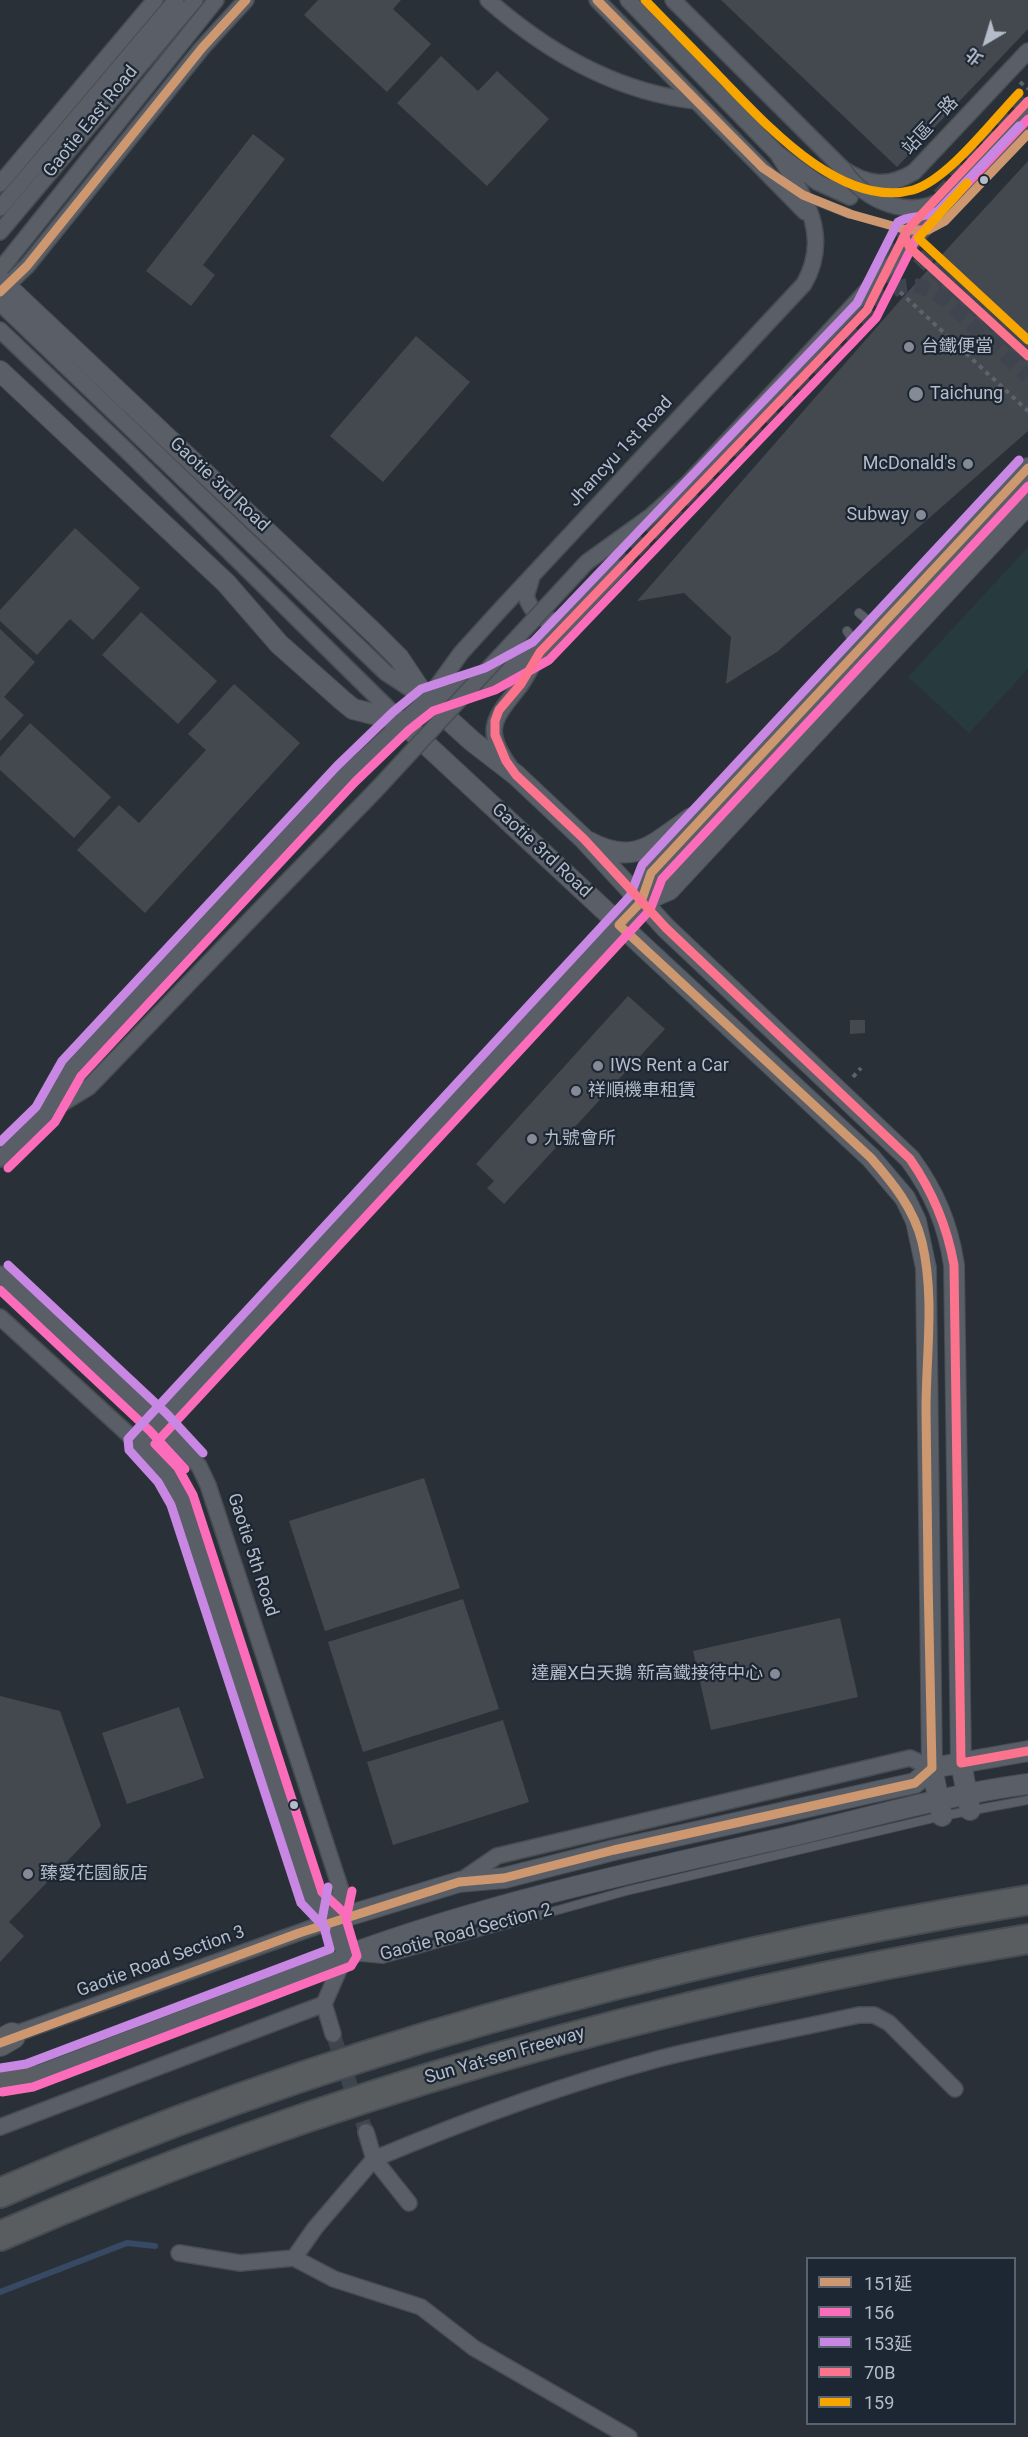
<!DOCTYPE html>
<html>
<head>
<meta charset="utf-8">
<style>
  body { margin:0 }
  #map { position:relative; width:1028px; height:2437px; overflow:hidden; background:#2a3038; font-family:Roboto,"Noto Sans TC",sans-serif }
  canvas { display:block }
  .legend { position:absolute; left:806px; top:2257px; width:210px; height:168px; box-sizing:border-box; background:#1d2633; border:2px solid #59626f; margin:0; padding:8px 10px; list-style:none; font-size:18px; color:#b4bcc9 }
  .legend li { display:flex; align-items:center; gap:12px; height:30px }
  .legend b { width:30px; border:2px solid #59626f }
  .north { position:absolute; left:956px; top:12px; width:60px; height:60px; -webkit-text-stroke:4px #1d2633; paint-order:stroke; rotate:218deg; font-size:16px; font-weight:700; line-height:24px; text-align:center; color:#b4bcc9 }
  .north::after { content:''; display:block; margin:auto; width:21px; height:27px; background:#b4bcc9; clip-path:polygon(50% 0,100% 100%,50% 72%,0 100%) }
</style>
</head>
<body>
<div id="map">
<canvas width="1028" height="2437"></canvas>
<ul class="legend">
<li><b style="height:8px;background:#cd976f"></b>151延</li>
<li><b style="height:8px;background:#fb6dba"></b>156</li>
<li><b style="height:8px;background:#c787e3"></b>153延</li>
<li><b style="height:8px;background:#fc738d"></b>70B</li>
<li><b style="height:8px;background:#f7a600"></b>159</li>
</ul>
<div class="north">北</div>
</div>
<script>
const ctx = document.querySelector('canvas').getContext('2d');
ctx.lineJoin = 'round';
function paint(path, color) { ctx.fillStyle = color; ctx.fill(path, 'evenodd'); }
function trace(path, color, width, dash) { ctx.strokeStyle = color; ctx.lineWidth = width; ctx.lineCap = dash ? 'butt' : 'round'; ctx.setLineDash(dash || []); ctx.stroke(path); }
function label(font, color, halo, rows, align = 'center') {
  ctx.font = font + ' Roboto,"Noto Sans TC",sans-serif'; ctx.lineWidth = 4.5; ctx.setLineDash([]); ctx.textBaseline = 'middle'; ctx.strokeStyle = halo; ctx.fillStyle = color; for (const [text, x, y, turn = 0] of rows) {
    ctx.save(); ctx.translate(x, y); ctx.rotate((+turn || 0) * Math.PI / 180); ctx.textAlign = isNaN(turn) ? turn : align; if (halo) ctx.strokeText(text, 0, 0); ctx.fillText(text, 0, 0); ctx.restore();
  }
}
paint(new Path2D(`
  M1028 547V669L969 733 908 677Z`), '#273a3e');
trace(new Path2D(`
  M0 2292 127 2243 155 2246`), '#384963', 6);
paint(new Path2D(`
  M318 0H401L393 9 431 44 387 92 304 15Z
  M721 0H1028V29L897 167Z
  M441 56 478 91 497 71 549 119 487 186 397 103Z
  M253 134 285 159 203 265 215 275 191 306 146 271Z
  M1028 161V431L777 652 726 684 731 637 684 593 637 601 904 296Z
  M416 336 470 382 383 482 330 436Z
  M75 528 140 588 93 640 70 619 37 655 0 621V610Z
  M141 612 217 681 178 724 102 655Z
  M0 629 35 662 4 697 24 715 0 741Z
  M234 684 300 743 145 913 77 850 119 805 139 823 206 750 188 734Z
  M30 723 111 797 74 838 0 770V757Z
  M628 996 665 1029 504 1204 487 1188 494 1181 476 1164Z
  M850 1020H865V1033L850 1034Z
  M424 1478 460 1588 325 1631 289 1521Z
  M463 1599 499 1709 363 1752 328 1642Z
  M840 1618 858 1697 711 1730 693 1651Z
  M0 1696 60 1711 101 1826 9 1922 24 1936 0 1962Z
  M179 1707 204 1778 127 1804 102 1733Z
  M503 1720 529 1802 393 1845 367 1762Z`), '#444950');
trace(new Path2D(`
  M1028 101 907 230 905 238 910 248 1028 356
  M874 304C898 283 913 279 941 296L1028 376
  M619 568 867 310 907 230
  M333 2034 366 2132`), '#3f454e', 15, [15, 8]);
const service = new Path2D(`
  M804 196 850 214
  M859 613 870 622 881 620
  M847 631 855 643V648
  M361 1957 383 1959 626 1891 942 1816 1028 1800`);
const minor = new Path2D(`
  M488 0C547 52 617 92 696 101
  M597 0 805 212
  M628 0 777 153 817 182 850 197
  M673 0 843 169C867 185 888 188 914 172L1028 51
  M0 184 155 0
  M0 208 176 0
  M0 232 195 0
  M0 270 216 0
  M0 292 27 266 202 48 246 0
  M0 303 386 673 423 697
  M0 330 125 449 401 721
  M587 562 651 516 687 484 762 404
  M531 580 526 596C533 618 551 628 572 615
  M427 700 490 679 540 652 619 568
  M511 768C482 729 494 719 520 686 527 676 533 664 539 653
  M48 1112 89 1087 272 897
  M0 1159 46 1114 71 1069 346 774 427 700 461 653 500 610 804 284C832 235 804 195 777 153
  M0 1274 159 1423 199 1466 208 1485 341 1890 334 1920 345 1956
  M0 1317 139 1444 168 1475 182 1500 312 1899 334 1920
  M459 1882 497 1856 910 1758 932 1768
  M333 2034 324 2004 345 1956
  M4 2038 334 1920
  M23 2079 345 1956
  M0 2127 324 2004
  M366 2132 374 2159 315 2228 294 2258 334 2279 421 2307 474 2348 629 2437
  M409 2203 374 2159C467 2120 561 2085 658 2059 724 2042 792 2030 859 2015H874L889 2023 955 2089
  M179 2253 240 2263 294 2258`);
const tertiary = new Path2D(`
  M0 280 375 634 399 658 427 700 472 741 516 775 584 839 666 928 910 1159C934 1192 948 1224 954 1265L961 1763 970 1810
  M0 371 226 583 279 644 342 700 353 709 401 721 871 1158 905 1198 916 1221 926 1268 932 1768 942 1816
  M589 842C636 867 654 843 691 818
  M641 902 669 890 1028 504
  M139 1444 641 902 651 873 1028 468
  M334 1920 459 1882 504 1878 614 1850 915 1783 932 1768 1028 1751
  M345 1956C485 1904 634 1872 779 1839 862 1820 944 1795 1028 1784`);
const trunk = new Path2D(`
  M0 2043 12 2036
  M0 2080 29 2076`);
const motorway = new Path2D(`
  M0 2193C327 2050 676 1957 1028 1900
  M0 2236C328 2093 675 1997 1028 1939`);
trace(service, '#484c53', 10);
trace(minor, '#484c53', 18);
trace(tertiary, '#484c53', 22);
trace(trunk, '#474c53', 28);
trace(motorway, '#474c53', 32);
trace(new Path2D(`
  M1020 82 1028 89
  M900 292 1028 411
  M853 1077 861 1068`), '#5d636a', 4, [4.5, 4.5]);
trace(service, '#5a5e66', 8);
trace(minor, '#5a5e66', 15);
trace(tertiary, '#5a5e66', 20);
trace(trunk, '#5b5f64', 26);
trace(motorway, '#5a5d60', 28);
const minorBridge = new Path2D(`
  M843 169C865 202 911 221 947 197
  M762 404 1028 116
  M272 897 376 790 587 562`);
trace(minorBridge, '#484c53', 18, []);
trace(minorBridge, '#5a5e66', 15);
trace(new Path2D(`
  M597 0 763 168 803 195 850 214 907 230H928L945 221 1028 134
  M0 292 27 266 202 48 246 0
  M619 925 871 1158C893 1183 914 1209 922 1242 935 1297 926 1355 926 1410 927 1529 929 1649 932 1768
  M619 925 641 902 651 873 1028 468
  M0 2043 299 1933 459 1882 504 1878 614 1850 915 1783 932 1768`), '#cd976f', 9);
trace(new Path2D(`
  M8 1168 55 1122 81 1076 355 782 409 730 433 711 495 690 549 660 876 318 917 237 1028 119
  M0 1290 150 1431 185 1469
  M342 1911 322 1892 193 1495 178 1468 155 1444 650 910 662 879 1028 486
  M2 2092 33 2087 351 1966 357 1956 346 1919 352 1891`), '#fb6dba', 9);
trace(new Path2D(`
  M0 1142 36 1107 62 1061 337 766 393 712 421 689 485 668 533 642 857 303 898 222C909 215 922 219 938 211L1019 126
  M8 1265 167 1414 203 1453
  M326 1929 301 1903 171 1505 158 1482 129 1450 128 1439 630 896 642 865 1019 460
  M0 2068 26 2064 330 1949 322 1920 328 1887`), '#c787e3', 9);
trace(new Path2D(`
  M1028 101 907 230 905 238 910 248 1028 356
  M907 230 867 310 540 652 521 684 499 710 495 721V735L506 761 516 775 584 839 666 928 910 1159C933 1192 947 1226 954 1265L961 1763 1028 1751`), '#fc738d', 9);
trace(new Path2D(`
  M645 0C669 25 694 50 718 75 763 121 840 210 913 190 948 180 993 120 1019 93
  M967 183 918 238 1028 340`), '#f7a600', 9);
for (const [x, y, r, color] of [
  [984,180,5,"#b4bcc9"],
  [909,347,6,"#848b96"],
  [916,394,8,"#848b96"],
  [968,464,6,"#848b96"],
  [921,515,6,"#848b96"],
  [598,1066,6,"#848b96"],
  [576,1091,6,"#848b96"],
  [532,1139,6,"#848b96"],
  [775,1674,6,"#848b96"],
  [294,1805,5,"#b4bcc9"],
  [28,1874,6,"#848b96"]
]) { const dot = new Path2D(); dot.arc(x, y, r, 0, 2 * Math.PI); ctx.fillStyle = color; ctx.fill(dot); trace(dot, '#1d2633', 2); }
label('18px', '#b4bcc9', '#1d2633', [
  ["Gaotie East Road",91,122,-51],
  ["站區一路",931,126,-47],
  ["Jhancyu 1st Road",621,452,-47],
  ["Gaotie 3rd Road",219,485,43],
  ["Gaotie 3rd Road",541,851,43],
  ["Gaotie 5th Road",252,1555,72],
  ["Gaotie Road Section 2",466,1933,-15],
  ["Gaotie Road Section 3",161,1962,-20],
  ["Sun Yat-sen Freeway",505,2056,-16]
]);
label('18px', '#b4bcc9', '#1d2633', [
  ["台鐵便當",921,347],
  ["Taichung",930,394],
  ["McDonald's",956,464,"right"],
  ["Subway",909,515,"right"],
  ["IWS Rent a Car",610,1066],
  ["祥順機車租賃",588,1091],
  ["九號會所",544,1139],
  ["達麗X白天鵝 新高鐵接待中心",763,1674,"right"],
  ["臻愛花園飯店",40,1874]
], 'left');
</script>
</body>
</html>
